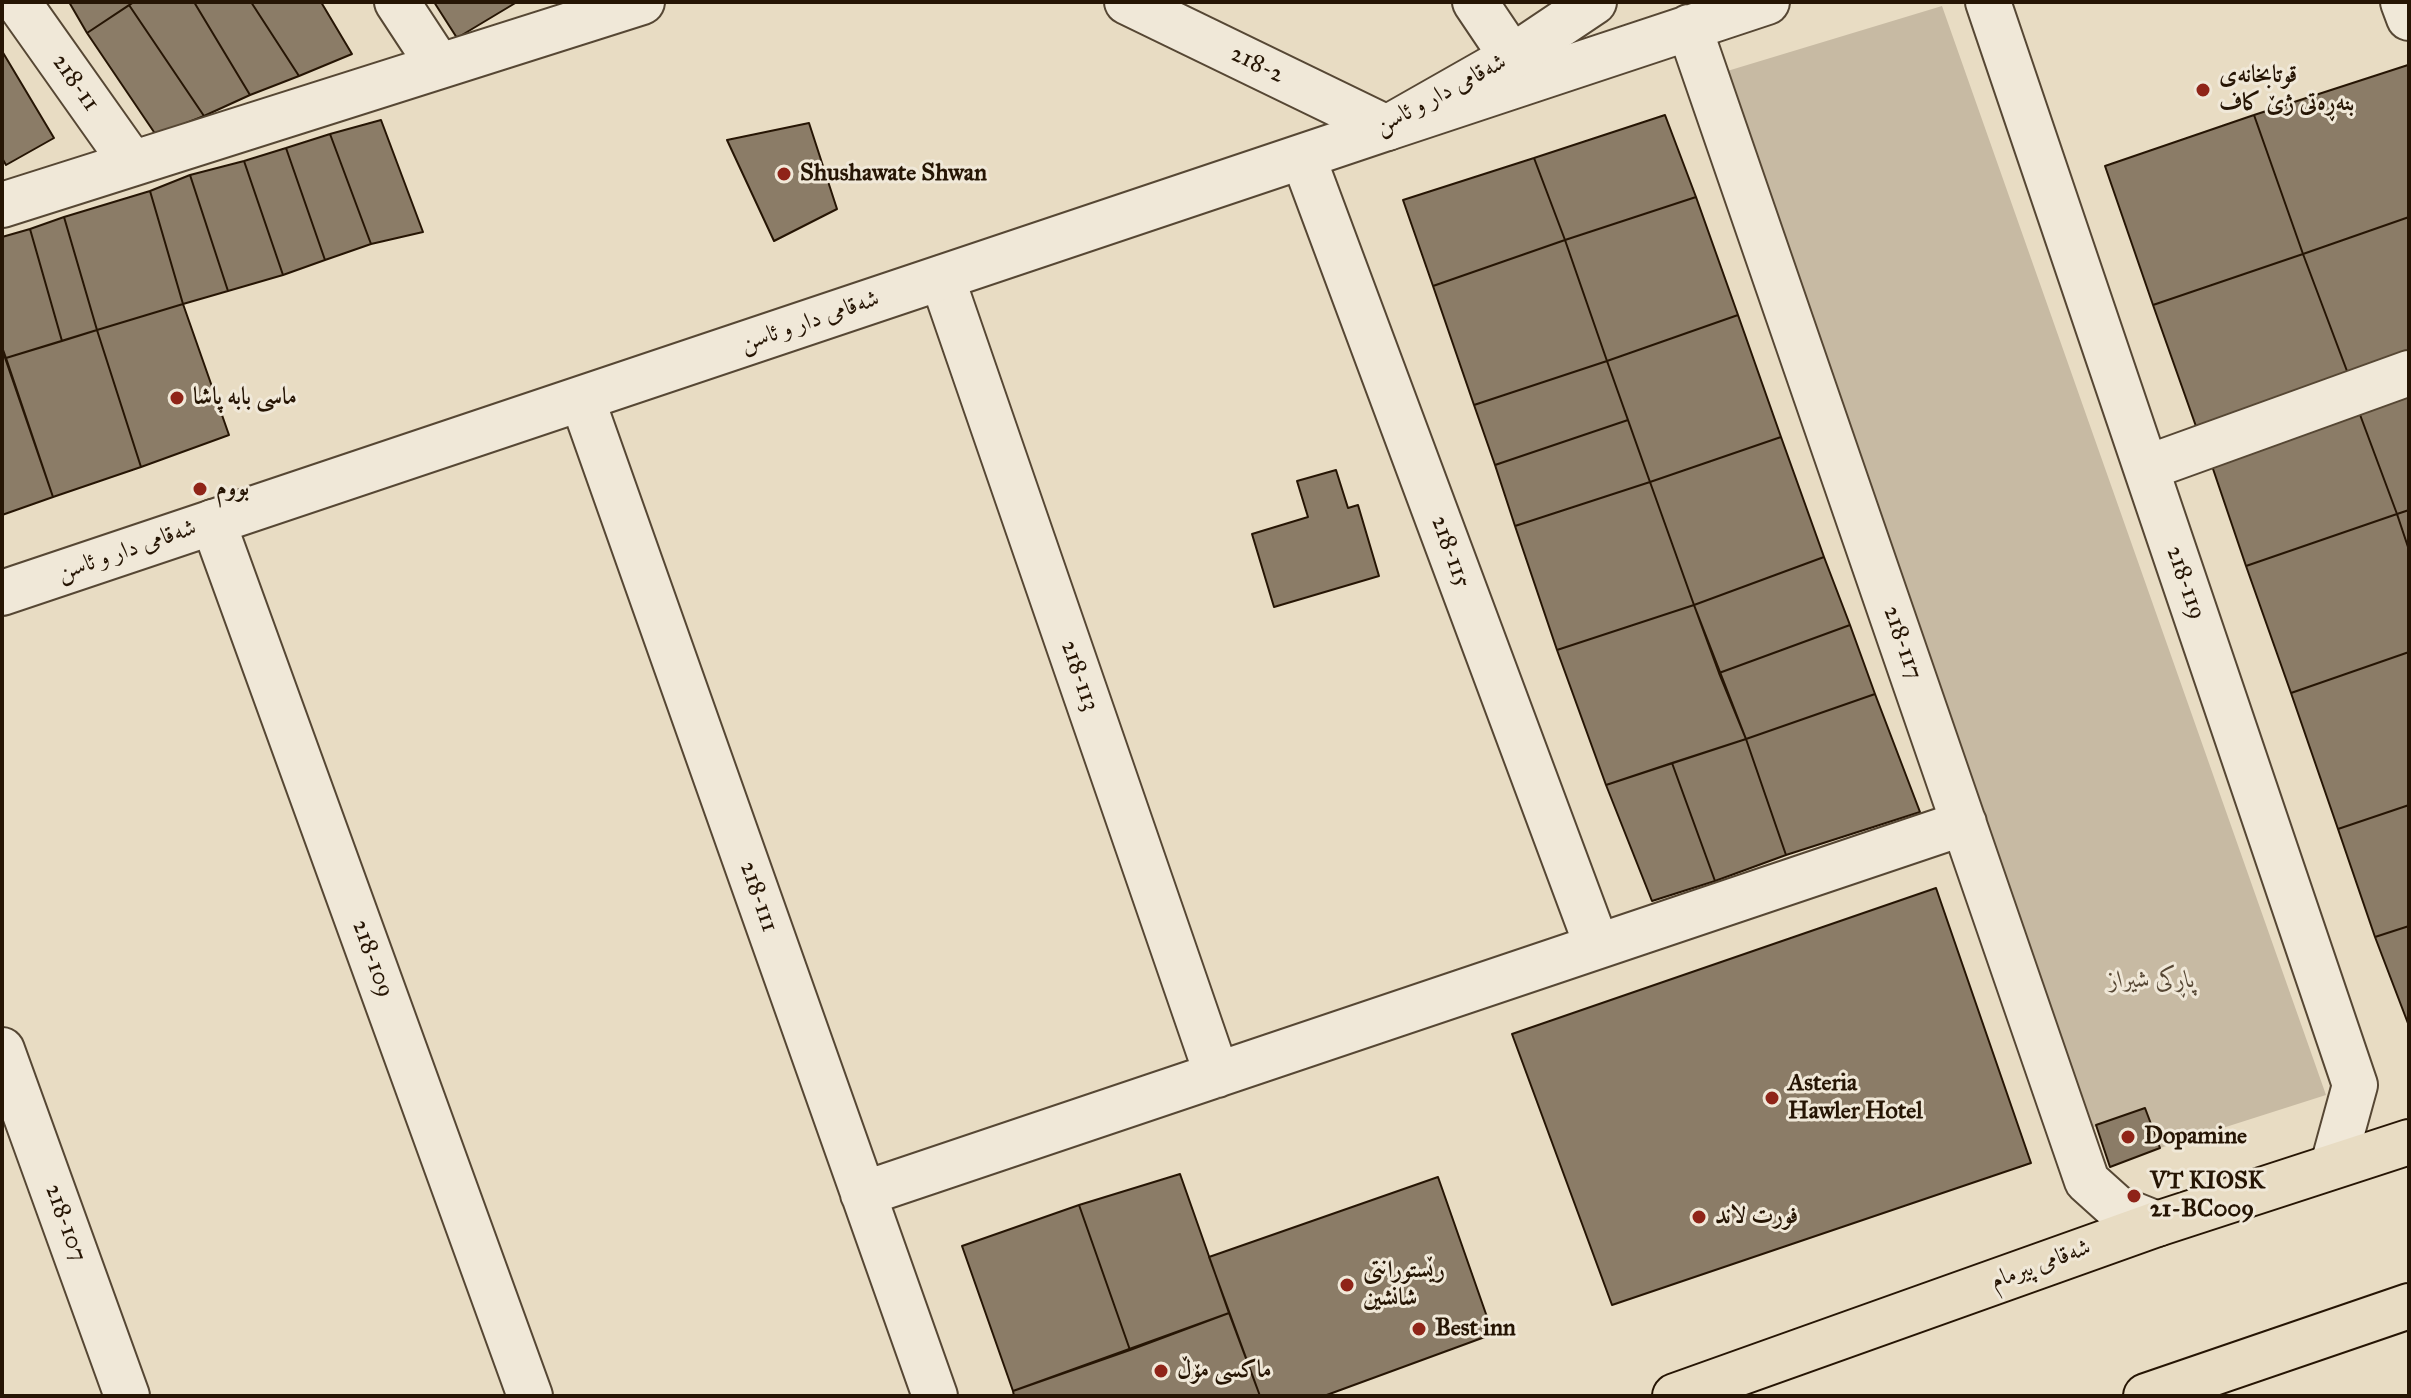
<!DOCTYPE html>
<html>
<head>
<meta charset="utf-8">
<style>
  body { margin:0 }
  #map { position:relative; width:2411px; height:1398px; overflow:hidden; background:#e8dcc3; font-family:"IM FELL Great Primer",serif }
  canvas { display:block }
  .frame { position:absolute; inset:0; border:4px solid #261504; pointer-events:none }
</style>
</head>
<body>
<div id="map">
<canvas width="2411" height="1398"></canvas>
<div class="frame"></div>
</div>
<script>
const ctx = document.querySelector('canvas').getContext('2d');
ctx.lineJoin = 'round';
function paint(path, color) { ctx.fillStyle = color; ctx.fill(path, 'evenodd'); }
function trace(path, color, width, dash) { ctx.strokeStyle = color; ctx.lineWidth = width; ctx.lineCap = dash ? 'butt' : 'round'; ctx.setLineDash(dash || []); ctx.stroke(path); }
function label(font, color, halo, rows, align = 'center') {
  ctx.font = font + ' "IM FELL Great Primer",Amiri,serif'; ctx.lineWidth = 6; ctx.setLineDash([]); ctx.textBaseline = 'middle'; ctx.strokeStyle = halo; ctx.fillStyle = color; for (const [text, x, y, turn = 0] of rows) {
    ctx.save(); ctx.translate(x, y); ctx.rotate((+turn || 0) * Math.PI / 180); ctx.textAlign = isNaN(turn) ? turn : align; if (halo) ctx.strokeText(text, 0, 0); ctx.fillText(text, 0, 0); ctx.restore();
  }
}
paint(new Path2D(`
  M1942 6 2326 1095 2160 1148 2145 1108 2070 1136 1724 72Z`), '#c7baa3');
const building = new Path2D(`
  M69 2H134L87 33Z
  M134 2H194L250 95 204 116 129 5Z
  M194 2H251L299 76 250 95Z
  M251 2H321L352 54 299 76Z
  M434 2H517L457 38Z
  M129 5 204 116 156 135 87 33Z
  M2 51 54 138 6 165 2 158Z
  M2408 65 2409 217 2303 254 2254 115Z
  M1665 115 1696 197 1565 240 1534 158Z
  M2254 115 2303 254 2153 305 2105 166Z
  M381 120 423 232 371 244 330 134Z
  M809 123 837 209 774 241 727 140Z
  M330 134 371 244 325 260 286 148Z
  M286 148 325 260 283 275 244 161Z
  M1534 158 1565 240 1433 286 1403 200Z
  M244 161 283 275 228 291 190 175Z
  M190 175 228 291 183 304 150 191Z
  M150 191 183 304 97 330 64 217Z
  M1696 197 1738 315 1607 361 1565 240Z
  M64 217 97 330 62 341 30 229Z
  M2409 217V358L2350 379 2303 254Z
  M30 229 62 341 6 358 2 347V237Z
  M1565 240 1607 361 1474 405 1433 286Z
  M2303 254 2350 379 2198 432 2153 305Z
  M183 304 229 435 141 467 97 330Z
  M1738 315 1781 437 1650 482 1607 361Z
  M97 330 141 467 53 497 6 358Z
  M2 349 53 497 2 515Z
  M1607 361 1628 420 1495 465 1474 405Z
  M2409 394V510L2397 514 2359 412Z
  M2359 412 2397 514 2246 566 2211 463Z
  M1628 420 1650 482 1515 526 1495 465Z
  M1781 437 1824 557 1694 605 1650 482Z
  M1336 470 1348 508 1358 505 1379 576 1274 607 1252 534 1308 517 1297 481Z
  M1650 482 1694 605 1557 650 1515 526Z
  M2409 510V550L2397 514Z
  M2397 514 2409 550V652L2291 693 2246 566Z
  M1824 557 1850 625 1719 673 1694 605Z
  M1694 605 1746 739 1606 785 1557 650Z
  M1850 625 1875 694 1746 739 1719 673Z
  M2409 652V805L2338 829 2291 693Z
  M1875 694 1920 812 1786 855 1746 739Z
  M1746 739 1786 855 1715 881 1672 763Z
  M1672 763 1715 881 1652 901 1606 785Z
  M2409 805V926L2375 937 2338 829Z
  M1936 888 2031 1163 1612 1305 1512 1034Z
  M2409 926V1026L2375 937Z
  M2145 1108 2160 1148 2110 1167 2096 1125Z
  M1180 1174 1229 1313 1130 1350 1079 1205Z
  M1438 1177 1493 1334 1324 1396H1260L1209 1257Z
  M1079 1205 1130 1350 1013 1391 962 1246Z
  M1229 1313 1260 1396H1014L1013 1391Z`);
paint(building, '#8b7c67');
trace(building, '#261504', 2);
const minor = new Path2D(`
  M18 2 132 163
  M397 2 439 66
  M1127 2 1387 128 1767 2
  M1475 2 1512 57
  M1988 2 2355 1085 2333 1165
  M2403 2 2409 18
  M1689 27 2087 1181 2117 1208 2157 1224
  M1303 157 1597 946
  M2 205 642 2
  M942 278 1217 1075
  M582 399 935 1396
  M2146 468 2409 373
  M213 522 530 1396
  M2 1050 127 1396
  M863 1194 1964 823`);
const tertiary = new Path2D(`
  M2 593 1387 128 1512 57 1594 2`);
const trunk = new Path2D(`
  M1675 1396 2157 1224 2409 1142
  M2146 1396 2409 1306`);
trace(minor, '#564734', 48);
trace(tertiary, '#564734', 48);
trace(trunk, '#261504', 48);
trace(minor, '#f0e8d8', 44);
trace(tertiary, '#f0e8d8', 44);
trace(trunk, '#e8dcc3', 44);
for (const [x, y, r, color] of [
  [2203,90,8,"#8f2418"],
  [784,174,8,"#8f2418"],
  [177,398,8,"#8f2418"],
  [200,489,8,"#8f2418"],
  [1772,1098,8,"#8f2418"],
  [2128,1137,8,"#8f2418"],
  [2134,1196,8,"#8f2418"],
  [1699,1217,8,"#8f2418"],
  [1347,1285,8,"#8f2418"],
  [1419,1329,8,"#8f2418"],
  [1161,1371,8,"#8f2418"]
]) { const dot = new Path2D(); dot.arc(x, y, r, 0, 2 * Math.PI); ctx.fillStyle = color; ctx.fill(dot); trace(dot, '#f0e8d8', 3); }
label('24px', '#261504', '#f0e8d8', [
  ["218-2",1257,65,26],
  ["218-11",75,83,55],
  ["شەقامی دار و ئاسن",1441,95,-28],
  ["شەقامی دار و ئاسن",810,322,-19],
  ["شەقامی دار و ئاسن",127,551,-19],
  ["218-115",1450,552,70],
  ["218-119",2185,583,71],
  ["218-117",1902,643,71],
  ["218-113",1079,676,71],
  ["218-111",758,897,71],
  ["218-109",372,959,70],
  ["218-107",65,1223,70],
  ["شەقامی پیرمام",2041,1265,-20]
]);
label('bold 24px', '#261504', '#f0e8d8', [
  ["قوتابخانەی",2219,76],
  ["بنەڕەتی ژێ کاف",2219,104],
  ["Shushawate Shwan",800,174],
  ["ماسی بابە پاشا",193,398],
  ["بووم",216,489],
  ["Asteria",1788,1084],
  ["Hawler Hotel",1788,1112],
  ["Dopamine",2144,1137],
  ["VT KIOSK",2150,1182],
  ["21-BC009",2150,1210],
  ["فورت لاند",1715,1217],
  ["رێستورانتی",1363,1271],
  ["شانشین",1363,1299],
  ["Best inn",1435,1329],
  ["ماكسی مۆڵ",1177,1371]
], 'left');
label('italic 24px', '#564734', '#f0e8d8', [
  ["پاڕکی شیراز",2152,981]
]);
</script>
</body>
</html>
